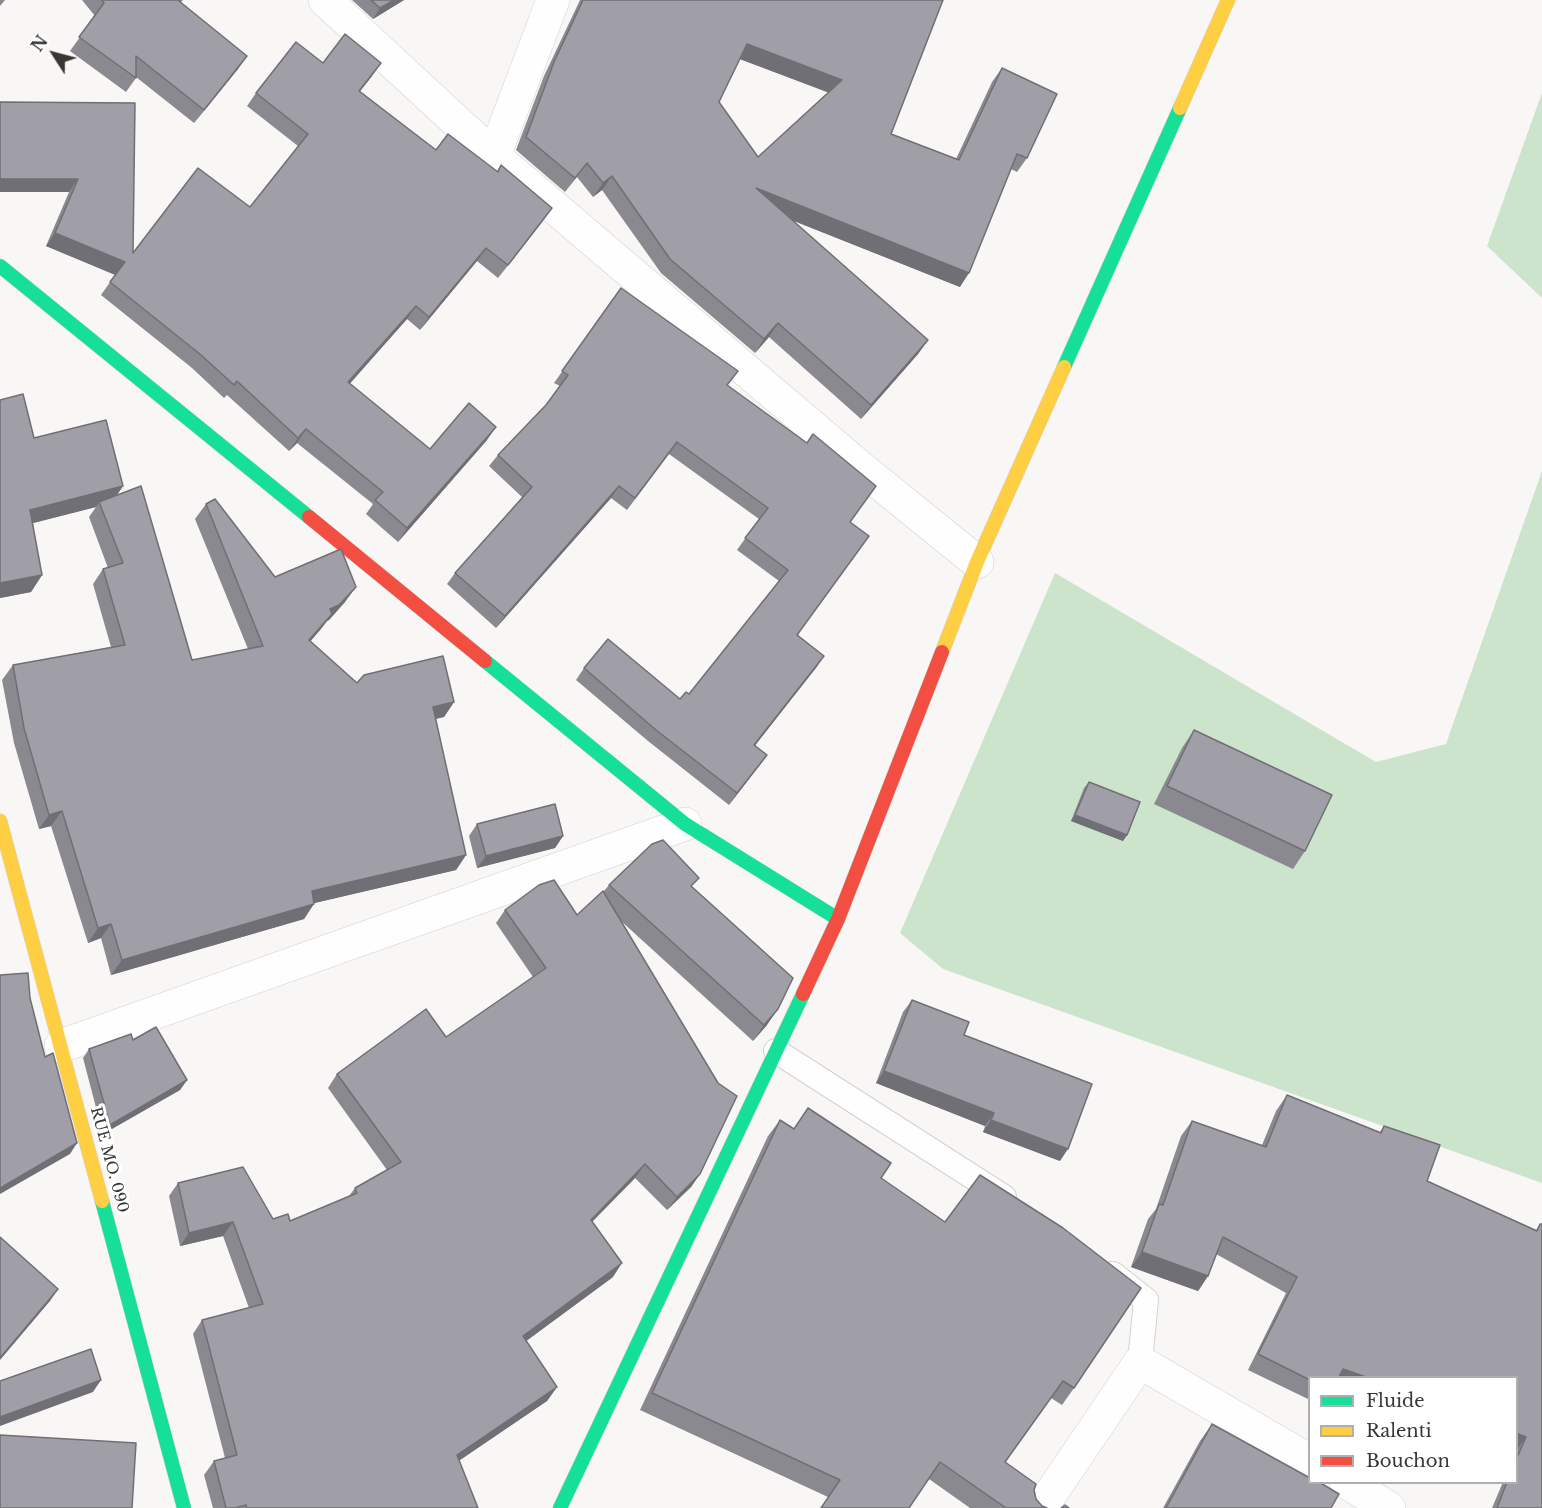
<!DOCTYPE html>
<html>
<head>
<meta charset="utf-8">
<style>
  body { margin:0 }
  #map { position:relative; width:1542px; height:1508px; overflow:hidden; background:#f9f7f5; font-family:"Libre Baskerville",serif }
  canvas { display:block }
  .legend { position:absolute; left:1308px; top:1376px; width:210px; height:108px; box-sizing:border-box; background:#fff; border:2px solid #b0afaf; margin:0; padding:8px 10px; list-style:none; font-size:18px; color:#393736 }
  .legend li { display:flex; align-items:center; gap:12px; height:30px }
  .legend b { width:30px; border:2px solid #b0afaf }
  .north { position:absolute; left:24px; top:24px; width:60px; height:60px; -webkit-text-stroke:4px #fff; paint-order:stroke; rotate:306deg; font-size:16px; font-weight:700; line-height:24px; text-align:center; color:#393736 }
  .north::after { content:''; display:block; margin:auto; width:21px; height:27px; background:#393736; clip-path:polygon(50% 0,100% 100%,50% 72%,0 100%) }
</style>
</head>
<body>
<div id="map">
<canvas width="1542" height="1508"></canvas>
<ul class="legend">
<li><b style="height:8px;background:#16e098"></b>Fluide</li>
<li><b style="height:8px;background:#ffcf43"></b>Ralenti</li>
<li><b style="height:8px;background:#f24e42"></b>Bouchon</li>
</ul>
<div class="north">N</div>
</div>
<script>
const ctx = document.querySelector('canvas').getContext('2d');
ctx.lineJoin = 'round';
function paint(path, color) { ctx.fillStyle = color; ctx.fill(path, 'evenodd'); }
function trace(path, color, width, dash) { ctx.strokeStyle = color; ctx.lineWidth = width; ctx.lineCap = dash ? 'butt' : 'round'; ctx.setLineDash(dash || []); ctx.stroke(path); }
function label(font, color, halo, rows, align = 'center') {
  ctx.font = font + ' "Libre Baskerville",serif'; ctx.lineWidth = 6; ctx.setLineDash([]); ctx.textBaseline = 'middle'; ctx.strokeStyle = halo; ctx.fillStyle = color; for (const [text, x, y, turn = 0] of rows) {
    ctx.save(); ctx.translate(x, y); ctx.rotate((+turn || 0) * Math.PI / 180); ctx.textAlign = isNaN(turn) ? turn : align; if (halo) ctx.strokeText(text, 0, 0); ctx.fillText(text, 0, 0); ctx.restore();
  }
}
paint(new Path2D(`
  M1542 93V298L1487 246Z
  M1542 471V1183L943 969 900 933 1055 573 1376 762 1446 744Z`), '#cce3cc');
const lane = new Path2D(`
  M776 1051 1004 1197
  M1113 1274 1146 1300 1140 1362`);
const street = new Path2D(`
  M325 0 494 156 861 468 977 562
  M494 156 553 0
  M61 1046 685 824
  M1346 1482 1389 1508
  M1041 1508 1140 1362 1310 1461`);
const fast = new Path2D(`
  M0 266 309 517
  M1064 367 1180 108
  M485 661 685 824 838 919
  M102 1201 184 1508
  M560 1508 803 994`);
const slow = new Path2D(`
  M1180 108 1228 0
  M942 652 977 562 1064 367
  M0 821 102 1201`);
const jam = new Path2D(`
  M309 517 485 661
  M803 994 838 919 942 652`);
trace(lane, '#d4d2d0', 26);
trace(street, '#d4d2d0', 34);
trace(fast, '#d4d2d0', 15);
trace(slow, '#d4d2d0', 15);
trace(jam, '#d4d2d0', 15);
trace(lane, '#fefefe', 24);
trace(street, '#fefefe', 33);
trace(fast, '#16e098', 14);
trace(slow, '#ffcf43', 14);
trace(jam, '#f24e42', 14);
paint(new Path2D(`
  M0 0H5L0 6Z
  M82 0H183L180 3 238 69 194 123 136 77V78L126 92 70 51 95 16Z
  M352 0H404L373 19Z
  M580 0H943L891 134 956 159 992 82 1002 68 1027 158 1017 172 1011 169 960 287 792 220 928 340 918 354 861 419 769 337 755 353 661 273 602 190 593 197 577 177 565 192 516 150 544 76ZM740 59 829 92 758 157 719 102Z
  M323 63 372 76 360 91 436 150 497 171 501 165 542 222 498 278 477 261 420 330 407 319 349 384 430 449 487 440 398 542 366 514 373 504 297 443 289 451 227 395 224 398 192 368 101 295 115 275 46 246 69 192H0V102L135 103 133 253 250 207 298 146 247 106 256 93Z
  M621 288 728 385 850 522 798 635 824 656 755 745 767 755 729 805 648 741 576 680 584 668 680 699 689 694 779 581 737 550 759 519 669 454 627 510 611 498 496 628 447 584 455 573 522 497 489 466 498 455 546 405 560 386 554 383Z
  M0 400 34 438 123 486 117 495 192 660 248 649 195 519 206 504 275 577 345 602 329 620 327 621 310 642 357 683 454 702 444 717 435 719 466 855 456 870 314 903 304 919 111 975 101 938 88 943 51 826 39 829 14 743 2 680 13 665 111 647 93 584 103 569 108 568 89 517 96 507 32 523 42 575 31 592 0 598Z
  M1194 730 1305 851 1293 869 1154 804 1182 748Z
  M1089 782 1127 835 1123 841 1071 821 1084 788Z
  M477 824 563 836 555 848 477 868 469 836Z
  M609 885 692 887 767 1025 753 1041 621 921 700 1174 691 1187 667 1210 635 1178 592 1222 613 1277 526 1341 557 1387 547 1401 459 1460 478 1508H213L204 1475 214 1461 225 1458 193 1334 202 1320 249 1308 223 1236 180 1246 169 1196 178 1183 273 1219 290 1221 349 1196 355 1188 387 1170 328 1088 337 1074 446 1037 533 977 496 923 505 910 577 915 603 892Z
  M912 1000 964 1035 1060 1161 983 1132 985 1126 876 1083 903 1012Z
  M133 1040 187 1080 180 1090 103 1134 83 1058 89 1049Z
  M1287 1095 1380 1132 1384 1126 1427 1181 1536 1230 1540 1224 1542 1508H1492L1503 1482H1516V1377H1310V1400L1248 1370 1286 1293 1216 1254 1208 1276 1198 1291 1131 1267 1148 1219 1156 1209 1181 1136 1192 1121 1262 1145 1276 1111Z
  M808 1108 881 1178 1074 1388 1062 1405 1051 1398 1005 1462 1034 1490 1036 1499 1042 1506 1047 1508H970L929 1479 828 1497 640 1410 768 1136 780 1120 794 1129Z
  M1212 1424 1331 1508H1163L1200 1441Z`), '#8a8990');
paint(new Path2D(`
  M394 0H404L373 19 380 8Z
  M747 44 842 80 832 94 737 58Z
  M247 56 238 69 194 123 204 110Z
  M381 63 372 76 350 104 359 91Z
  M612 176 602 190 593 197 603 183Z
  M0 179H78L69 192H0Z
  M756 188 969 273 960 287 746 202Z
  M552 208 542 222 498 278 508 265Z
  M55 233 125 262 116 275 46 246Z
  M486 248 477 261 420 330 429 317Z
  M416 306 407 319 339 396 348 382Z
  M778 323 769 337 755 353 764 339Z
  M928 340 918 354 861 419 871 405Z
  M496 427 487 440 398 542 407 528Z
  M306 429 297 443 289 451 298 438Z
  M123 486 112 502H99L96 507 18 527 30 510Z
  M619 486 611 498 496 628 505 616Z
  M42 575 31 592 0 598V583Z
  M356 587 345 602 329 620 327 621 321 629 298 655 330 609Z
  M824 656 816 668 746 757 754 745Z
  M454 702 444 717 422 722 433 707Z
  M767 755 759 766 729 805 737 793Z
  M62 811 51 826 39 829 49 815Z
  M1075 815 1127 835 1123 841 1071 821Z
  M563 836 555 848 477 868 486 856Z
  M466 855 456 870 302 906 312 891Z
  M314 904 304 919 111 975 122 960Z
  M111 924 101 938 88 943 98 928Z
  M778 1009 767 1025 753 1041 764 1025Z
  M884 1071 994 1113 985 1126 876 1083Z
  M187 1080 180 1090 103 1134 110 1125Z
  M991 1120 1068 1149 1060 1161 983 1132Z
  M77 1143 70 1154 0 1194V1188Z
  M645 1164 635 1178 581 1233 591 1220Z
  M700 1174 691 1187 667 1210 677 1197Z
  M233 1222 223 1236 180 1246 189 1233Z
  M1142 1252 1208 1276 1198 1291 1131 1267Z
  M622 1263 613 1277 514 1350 523 1336Z
  M58 1289 50 1301 0 1360V1358Z
  M1343 1369 1366 1377H1337Z
  M101 1380 93 1392 0 1426V1417Z
  M557 1387 547 1401 447 1469 457 1455Z
  M1516 1433 1526 1437 1516 1451Z`), '#706f75');
const building = new Path2D(`
  M102 0H180L179 1 247 56 204 110 136 56V78L79 37 104 3Z
  M371 0H394L380 8Z
  M583 0H943L891 134 959 160 1002 68 1057 94 1027 158 1017 154 969 273 756 188 928 340 871 405 778 323 764 339 670 259 612 176 603 183 587 163 575 178 526 137 554 62ZM747 44 842 80 758 157 719 102Z
  M345 34 381 63 359 91 436 150 448 134 498 172 501 165 552 208 508 265 486 248 429 317 416 306 348 382 430 449 469 403 496 427 407 528 375 500 383 492 306 429 298 438 237 381 234 385 201 355 110 282 125 262 55 233 78 179H0V102L135 103 133 253 198 168 250 207 308 134 256 93 296 42 323 63Z
  M621 288 738 371 727 385 807 443 813 434 876 486 850 522 869 536 797 635 824 656 754 745 767 755 737 793 656 730 584 668 608 639 680 699 686 692 689 694 788 570 745 538 768 508 677 442 635 498 619 486 505 616 455 573 532 487 498 455 546 405 568 375 562 371Z
  M23 394 34 438 106 420 123 486 30 510 42 575 0 583V400Z
  M141 486 192 660 263 646 206 504 215 499 275 577 341 549 356 587 339 605 330 609 332 614 309 640 357 683 364 675 443 656 454 702 433 707 466 855 312 891 314 904 122 960 111 924 98 928 62 811 49 815 24 728 13 665 125 645 103 569 123 563 99 502Z
  M1194 730 1332 795 1305 851 1167 786Z
  M1089 782 1140 802 1127 835 1075 815Z
  M555 804 563 836 486 856 477 824Z
  M663 840 699 878 691 886 793 978 778 1009 764 1025 609 885 652 844Z
  M554 880 577 915 603 891 718 1083 737 1096 700 1174 677 1197 645 1164 591 1220 622 1263 523 1336 557 1387 457 1455 478 1508H247L246 1505 235 1508H226L214 1461 237 1455 202 1320 263 1304 233 1222 189 1233 178 1183 243 1167 273 1219 288 1214 290 1221 357 1193 355 1188 401 1162 337 1074 426 1009 446 1037 546 968 505 910 539 885Z
  M28 973 30 998 45 1057 53 1053 77 1143 0 1188V975Z
  M912 1000 969 1022 964 1035 1092 1084 1068 1149 991 1120 994 1113 884 1071Z
  M156 1027 187 1080 110 1125 89 1049 131 1034 133 1040Z
  M1287 1095 1381 1133 1384 1126 1440 1145 1427 1181 1537 1231 1540 1224H1542V1508H1497L1507 1482H1516V1460L1526 1437 1516 1433V1377H1366L1343 1369 1339 1377H1310V1380L1258 1354 1297 1277 1223 1237 1208 1276 1142 1252 1159 1204 1163 1205 1192 1121 1266 1147Z
  M808 1108 891 1163 881 1178 945 1222 980 1175 1063 1228 1141 1288 1074 1388 1063 1381 1005 1462 1036 1484 1034 1490 1036 1499 1042 1506 1047 1508H1006L940 1462 909 1508H821L840 1480 652 1393 780 1120 794 1129Z
  M0 1237 58 1289 0 1358Z
  M91 1349 101 1380 0 1417V1381Z
  M1212 1424 1310 1478V1482H1319L1339 1494 1331 1508H1166Z
  M0 1435 136 1443 132 1508H0Z
  M1065 1505 1069 1508H1061Z`);
paint(building, '#a09fa7');
trace(building, '#706f75', 1.5);
label('15px', '#393736', '#fff', [
  ["RUE MO. 090",109,1160,75]
]);
</script>
</body>
</html>
